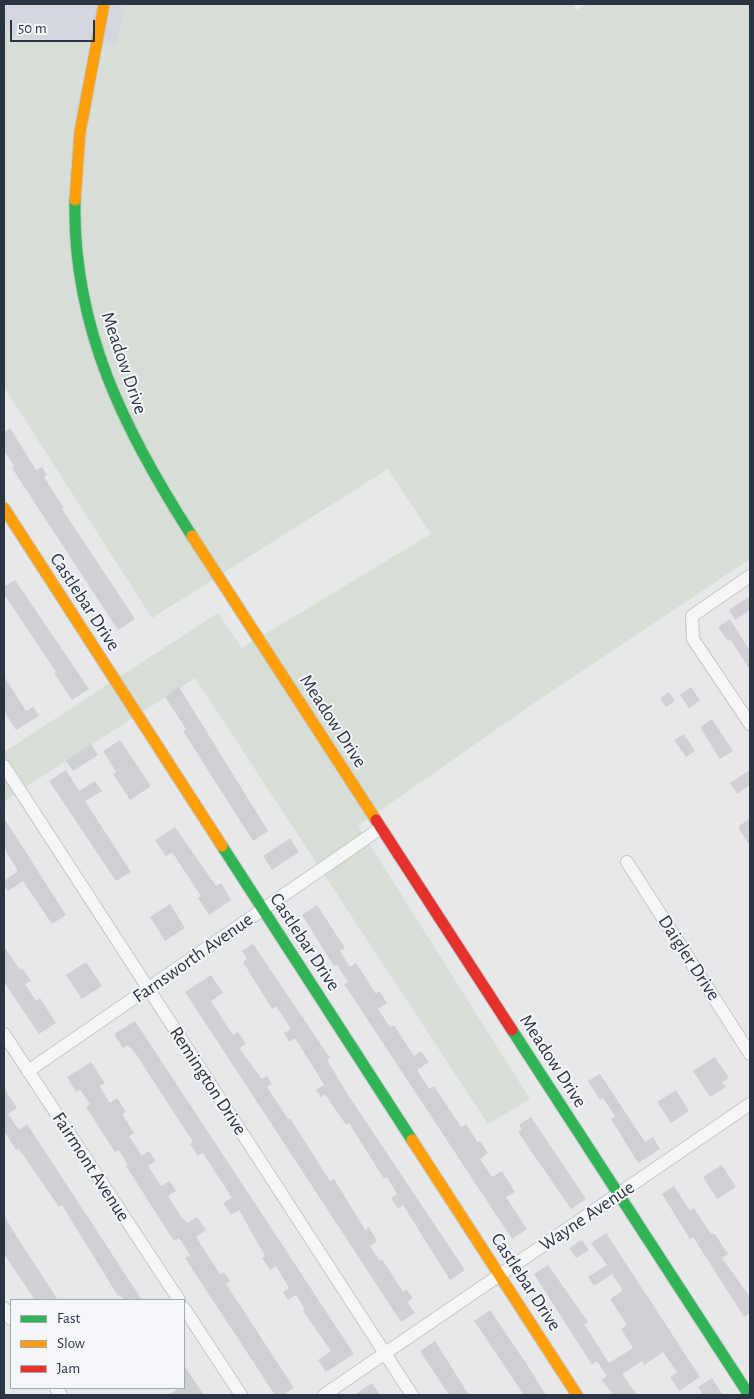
<!DOCTYPE html>
<html>
<head>
<meta charset="utf-8">
<style>
  body { margin:0 }
  #map { position:relative; width:754px; height:1399px; overflow:hidden; background:#e6e8ea; font-family:"Alegreya Sans",sans-serif }
  canvas { display:block }
  .frame { position:absolute; inset:0; border:5px solid #2b3445; pointer-events:none }
  .legend { position:absolute; left:10px; top:1299px; width:175px; height:90px; box-sizing:border-box; background:#f4f6f9; border:1px solid #a4a8b1; margin:0; padding:6px 9px; list-style:none; font-size:15px; color:#2b3445 }
  .legend li { display:flex; align-items:center; gap:10px; height:25px }
  .legend b { width:25px; border:1px solid #a4a8b1 }
  .scale { position:absolute; left:10px; top:20px; width:85px; height:22px; box-sizing:border-box; border:2px solid #2b3445; border-top:0; padding-left:6px; font-size:15px; line-height:18px; white-space:nowrap; color:#2b3445; -webkit-text-stroke:4px #f4f6f9; paint-order:stroke }
</style>
</head>
<body>
<div id="map">
<canvas width="754" height="1399"></canvas>
<div class="frame"></div>
<ul class="legend">
<li><b style="height:6px;background:#30b455"></b>Fast</li>
<li><b style="height:6px;background:#ff9f0a"></b>Slow</li>
<li><b style="height:6px;background:#e5322d"></b>Jam</li>
</ul>
<div class="scale">50 m</div>
</div>
<script>
const ctx = document.querySelector('canvas').getContext('2d');
ctx.lineJoin = 'round';
function paint(path, color) { ctx.fillStyle = color; ctx.fill(path, 'evenodd'); }
function trace(path, color, width, dash) { ctx.strokeStyle = color; ctx.lineWidth = width; ctx.lineCap = dash ? 'butt' : 'round'; ctx.setLineDash(dash || []); ctx.stroke(path); }
function label(font, color, halo, rows, align = 'center') {
  ctx.font = font + ' "Alegreya Sans",sans-serif'; ctx.lineWidth = 4; ctx.setLineDash([]); ctx.textBaseline = 'middle'; ctx.strokeStyle = halo; ctx.fillStyle = color; for (const [text, x, y, turn = 0] of rows) {
    ctx.save(); ctx.translate(x, y); ctx.rotate((+turn || 0) * Math.PI / 180); ctx.textAlign = isNaN(turn) ? turn : align; if (halo) ctx.strokeText(text, 0, 0); ctx.fillText(text, 0, 0); ctx.restore();
  }
}
paint(new Path2D(`
  M4 4H127L116 46 13 37 4 22Z`), '#d4d7dd');
paint(new Path2D(`
  M127 4H571L576 10 587 4H750V559L540 699 358 826 530 1099 488 1124 195 678 4 801V752L218 613 242 648 431 534 388 469 152 618 4 387V22L13 37 115 46Z`), '#d6ded6');
paint(new Path2D(`
  M10 428 36 470 42 467 47 475 44 477 64 508 62 509 135 619 118 630 12 468 14 466 4 451V432Z
  M15 580 89 689 72 700 54 673 56 672 4 594V587Z
  M750 596V610L735 620 729 610Z
  M730 619 750 651V670L730 639 728 641 718 627Z
  M4 676 26 711 33 707 39 716 16 730 4 711Z
  M179 687 268 831 253 841 183 731 186 729 165 697Z
  M691 687 700 700 689 708 680 695Z
  M669 692 675 701 666 707 660 698Z
  M712 719 733 751 720 759 700 727Z
  M684 734 695 751 686 757 674 740Z
  M120 740 151 786 130 800 113 774 116 772 103 751Z
  M91 744 98 755 73 771 66 761Z
  M66 770 79 791 95 781 102 791 85 801 131 872 116 881 49 781Z
  M750 770V785L737 794 730 783Z
  M4 818 66 915 52 924 23 881 8 891 4 885V881L18 871 4 848Z
  M750 818V846L738 827Z
  M175 827 216 886 221 883 231 900 209 915 198 898 201 896 172 852 166 856 155 840Z
  M290 838 299 852 272 870 263 856Z
  M170 904 185 928 165 941 150 917Z
  M317 905 345 948 340 951 350 967 356 963 376 994 379 991 387 1003 378 1009 390 1027 394 1025 414 1056 421 1051 429 1062 417 1070 429 1089 434 1086 461 1127 466 1124 478 1143 480 1141 488 1153 480 1159 492 1177 502 1171 515 1192 506 1197 527 1229 512 1239 344 984 348 982 337 965 334 966 302 915Z
  M253 944 330 1058 327 1060 348 1095 465 1270 450 1280 403 1205 398 1209 391 1198 397 1194 387 1177 384 1179 349 1123 346 1125 325 1094 321 1097 316 1090 324 1085 317 1073 295 1038 289 1042 284 1033 291 1029 276 1006 272 1009 243 962 247 959 242 951Z
  M4 946 20 970 22 968 31 981 25 984 36 1001 40 998 56 1023 39 1034 4 982Z
  M86 962 102 986 82 999 66 975Z
  M211 975 223 993 211 1001 233 1035 238 1032 246 1044 239 1048 262 1079 267 1076 272 1084 267 1087 288 1119 290 1118 330 1181 334 1179 365 1230 369 1227 377 1241 370 1246 380 1261 382 1259 403 1292 407 1290 413 1298 407 1302 415 1313 401 1322 185 992Z
  M135 1021 354 1354 326 1372 318 1360 331 1351 303 1311 305 1310 296 1295 288 1300 283 1292 289 1288 276 1266 270 1270 262 1258 265 1256 239 1210 231 1215 223 1203 232 1198 203 1153 198 1156 190 1144 193 1142 136 1054 128 1045 123 1048 114 1034Z
  M715 1057 729 1078 722 1082 726 1087 710 1097 693 1071Z
  M91 1062 105 1083 99 1086 110 1103 117 1098 126 1112 122 1114 134 1133 129 1136 142 1156 149 1151 156 1161 148 1166 161 1186 170 1181 176 1191 168 1196 180 1215 187 1223 197 1217 206 1230 196 1237 220 1274 224 1272 230 1281 226 1284 294 1388 283 1395H275L185 1258 190 1255 179 1238 174 1241 126 1166 128 1165 119 1150 115 1152 86 1107 90 1104 80 1090 76 1092 67 1077Z
  M600 1074 645 1142 653 1137 660 1149 638 1163 611 1119 615 1116 603 1098 600 1100 588 1081Z
  M4 1088 17 1108 8 1114 19 1130 27 1124 142 1300H124L120 1295 118 1296 62 1205 59 1207 19 1149 16 1150 4 1131Z
  M676 1090 689 1111 671 1123 657 1102Z
  M531 1117 586 1199 571 1209 518 1132 522 1130 519 1125Z
  M722 1165 736 1187 717 1199 703 1177Z
  M674 1186 690 1211 694 1208 711 1234 714 1233 728 1254 722 1258 750 1297V1313L744 1317 693 1237 690 1239 662 1194Z
  M4 1215 15 1234 58 1300H35L4 1254Z
  M606 1233 700 1377 679 1391 670 1377 677 1372 663 1352 644 1365 642 1361 622 1374 637 1395H613L602 1380 607 1376 597 1361 592 1365 534 1274 548 1265 588 1322 584 1324 609 1363 633 1348 621 1329 627 1325 610 1299 623 1290 612 1274 594 1286 588 1277 607 1265 591 1243Z
  M582 1240 589 1250 576 1258 569 1248Z
  M490 1310 526 1363 546 1395H524L491 1346 474 1321Z
  M435 1341 469 1395H449L420 1351Z
  M184 1365 193 1379 204 1395H168L179 1388H184Z
  M712 1378 723 1395H703L698 1387Z
  M372 1383 380 1395H354Z`), '#ced0d3');
const street = new Path2D(`
  M750 576 692 616 693 639 750 724
  M4 766 412 1395
  M627 862 750 1054
  M4 1034 179 1300
  M28 1071 381 828
  M4 1308 11 1319
  M184 1308 241 1395
  M56 1388 61 1395
  M324 1395 750 1104`);
const fast = new Path2D(`
  M75 200C72 327 125 432 192 536
  M222 846 412 1140
  M512 1030 749 1395`);
const slow = new Path2D(`
  M75 200 80 132 104 4
  M4 508 222 846
  M192 536 376 820
  M412 1140 577 1395`);
const jam = new Path2D(`
  M376 820 512 1030`);
trace(street, '#c4c6c8', 14);
trace(fast, '#c4c6c8', 13);
trace(slow, '#c4c6c8', 13);
trace(jam, '#c4c6c8', 13);
trace(street, '#f5f6f7', 12);
trace(fast, '#30b455', 11);
trace(slow, '#ff9f0a', 11);
trace(jam, '#e5322d', 11);
label('19px', '#2b3445', '#f4f6f9', [
  ["Meadow Drive",124,363,71],
  ["Castlebar Drive",85,602,57],
  ["Meadow Drive",333,721,57],
  ["Castlebar Drive",305,942,57],
  ["Farnsworth Avenue",193,958,-35],
  ["Daigler Drive",689,958,57],
  ["Meadow Drive",553,1061,57],
  ["Remington Drive",208,1081,57],
  ["Fairmont Avenue",91,1167,57],
  ["Wayne Avenue",587,1216,-34],
  ["Castlebar Drive",526,1282,57]
]);
</script>
</body>
</html>
